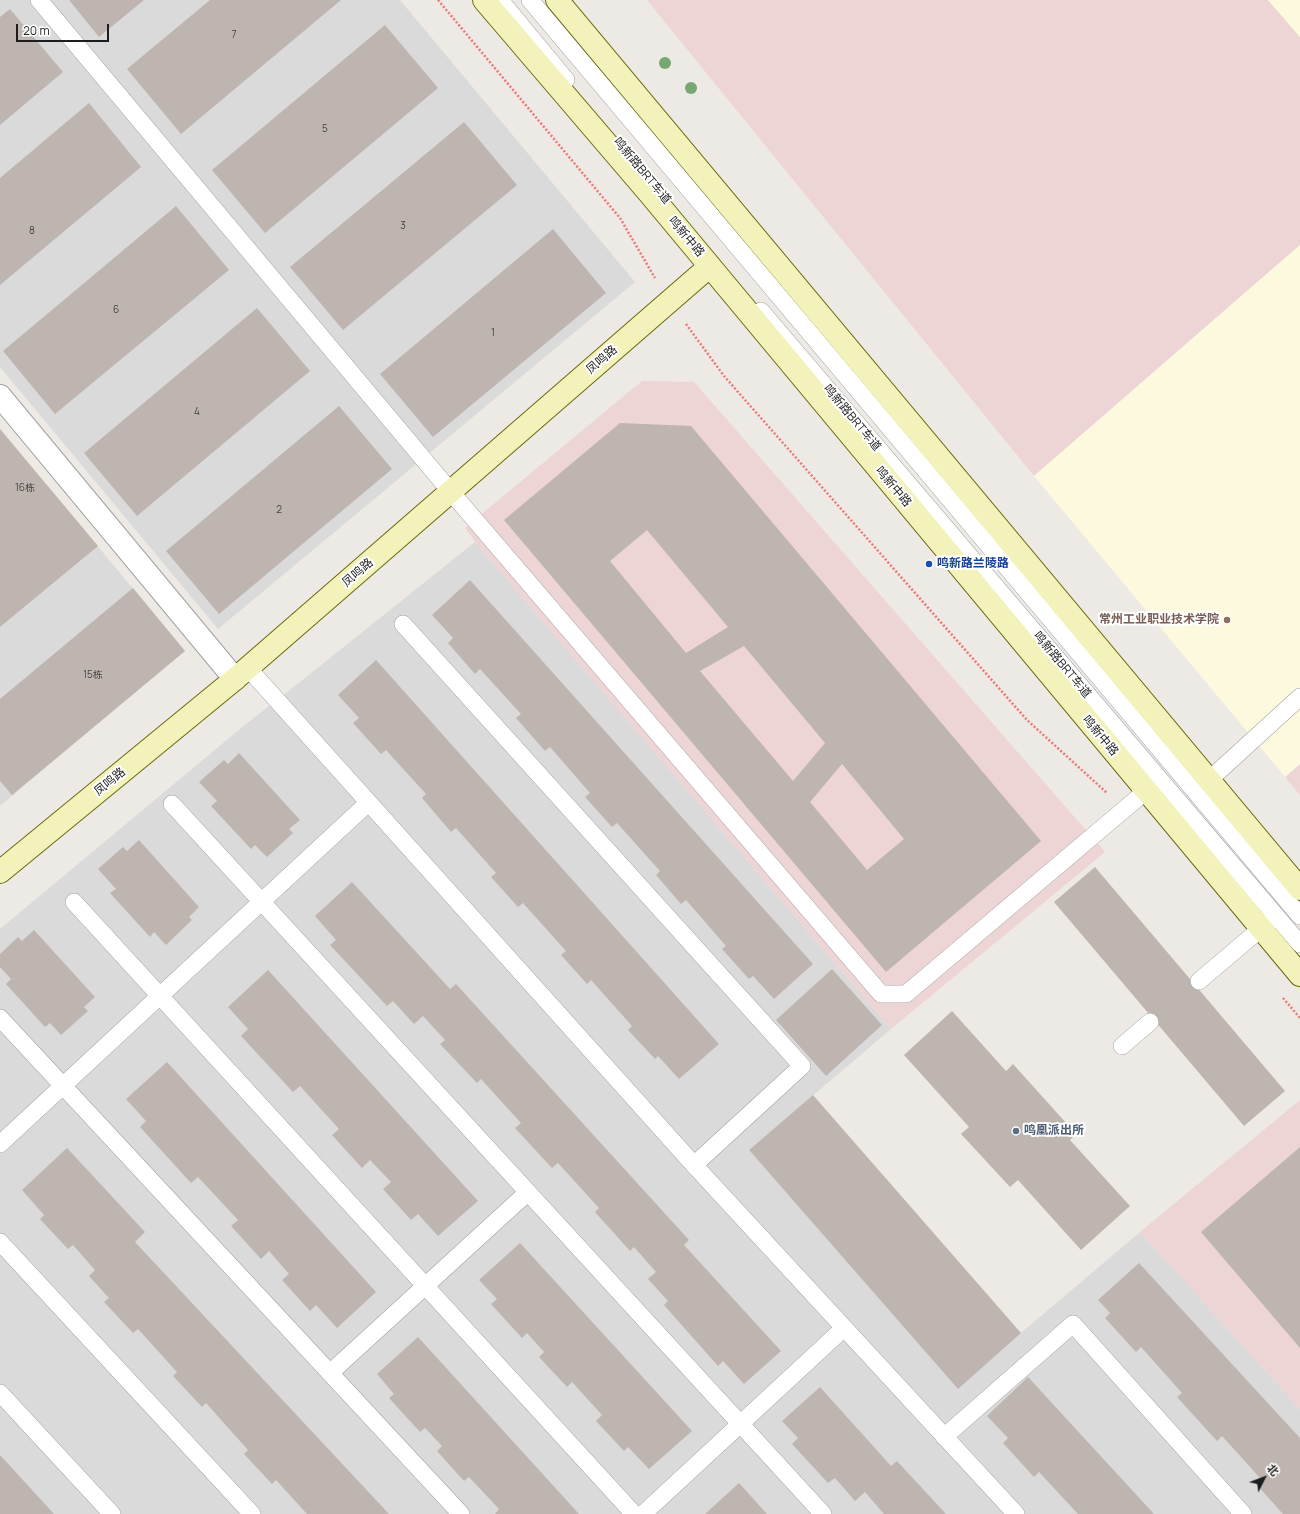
<!DOCTYPE html>
<html>
<head>
<meta charset="utf-8">
<style>
  body { margin:0 }
  #map { position:relative; width:1300px; height:1514px; overflow:hidden; background:#ede9e4; font-family:Manrope,"Noto Sans SC",sans-serif }
  canvas { display:block }
  .north { position:absolute; left:1244px; top:1458px; width:40px; height:40px; -webkit-text-stroke:3px #fff; paint-order:stroke; rotate:48deg; font-size:11px; font-weight:700; line-height:16px; text-align:center; color:#1d1d1d }
  .north::after { content:''; display:block; margin:auto; width:14px; height:18px; background:#1d1d1d; clip-path:polygon(50% 0,100% 100%,50% 72%,0 100%) }
  .scale { position:absolute; left:16px; top:24px; width:93px; height:18px; box-sizing:border-box; border:2px solid #1d1d1d; border-top:0; padding-left:5px; font-size:12px; line-height:14px; white-space:nowrap; color:#1d1d1d; -webkit-text-stroke:3px #fff; paint-order:stroke }
</style>
</head>
<body>
<div id="map">
<canvas width="1300" height="1514"></canvas>
<div class="north">北</div>
<div class="scale">20 m</div>
</div>
<script>
const ctx = document.querySelector('canvas').getContext('2d');
ctx.lineJoin = 'round';
function paint(path, color) { ctx.fillStyle = color; ctx.fill(path, 'evenodd'); }
function trace(path, color, width, dash) { ctx.strokeStyle = color; ctx.lineWidth = width; ctx.lineCap = dash ? 'butt' : 'round'; ctx.setLineDash(dash || []); ctx.stroke(path); }
function label(font, color, halo, rows, align = 'center') {
  ctx.font = font + ' Manrope,"Noto Sans SC",sans-serif'; ctx.lineWidth = 4; ctx.setLineDash([]); ctx.textBaseline = 'middle'; ctx.strokeStyle = halo; ctx.fillStyle = color; for (const [text, x, y, turn = 0] of rows) {
    ctx.save(); ctx.translate(x, y); ctx.rotate((+turn || 0) * Math.PI / 180); ctx.textAlign = isNaN(turn) ? turn : align; if (halo) ctx.strokeText(text, 0, 0); ctx.fillText(text, 0, 0); ctx.restore();
  }
}
paint(new Path2D(`
  M0 0H400L635 282 218 629 0 367Z
  M0 429 185 651 0 806Z
  M475 542 891 1029 749 1150 958 1388 1021 1333 1140 1232 1300 1409V1514H0V929L246 724 290 690Z`), '#dbdada');
paint(new Path2D(`
  M647 0H1268L1300 37V245L1034 476Z
  M642 381 694 382 1105 852 891 1029 475 542 465 528Z
  M1300 764V795L1285 777Z
  M1300 1100V1409L1140 1232Z`), '#edd4d5');
paint(new Path2D(`
  M1268 0H1300V37Z
  M1300 245V764L1285 777 1034 476Z`), '#fcf9de');
paint(new Path2D(`
  M69 0H144L99 37Z
  M210 0H341L181 134 127 69Z
  M10 9 63 72 0 125V17Z
  M385 25 438 88 265 233 212 170Z
  M89 103 141 167 0 285V178Z
  M464 122 517 185 343 330 290 267Z
  M176 206 229 270 55 414 3 351Z
  M553 229 606 293 433 437 380 374Z
  M257 308 310 371 137 516 84 453Z
  M339 406 392 469 219 614 166 551Z
  M620 423 691 426 1041 841 886 972 504 520ZM647 530 728 627 686 653 610 561ZM744 646 825 743 793 781 700 671ZM842 764 904 839 867 870 810 802Z
  M0 429 98 546 0 627Z
  M470 580 813 964 774 999 753 976 749 979 722 949 726 946 686 900 681 904 656 875 660 871 617 823 612 827 585 797 590 793 550 747 545 751 516 718 521 714 480 669 475 674 448 643 453 638 432 615Z
  M133 588 185 651 12 795 0 781V699Z
  M376 660 719 1044 679 1079 658 1056 655 1059 628 1030 632 1026 591 980 587 984 561 955 566 951 523 903 518 907 491 877 496 873 456 828 451 832 422 798 426 794 386 750 381 754 353 723 359 718 338 695Z
  M239 753 300 820 289 829 293 833 267 857 255 845 251 849 211 806 217 801 199 782 224 760 228 764Z
  M139 840 199 907 189 917 192 920 166 945 154 932 150 937 110 893 116 889 98 869 123 847 127 851Z
  M1095 867 1285 1091 1244 1126 1054 902Z
  M352 882 450 989 456 984 689 1240 684 1245 781 1351 744 1384 723 1361 718 1366 664 1305 668 1301 648 1279 656 1272 634 1247 630 1251 595 1212 599 1208 558 1163 552 1168 515 1128 521 1123 481 1079 477 1083 440 1044 445 1040 423 1016 414 1024 393 1001 387 1006 330 945 336 940 315 916Z
  M34 930 95 997 84 1007 88 1011 61 1035 50 1023 45 1027 6 984 11 979 0 967V954L18 937 22 941Z
  M832 969 882 1025 826 1076 776 1020Z
  M268 970 478 1201 438 1236 418 1214 411 1220 383 1189 391 1182 370 1160 362 1168 332 1135 339 1129 300 1086 293 1092 241 1036 248 1029 228 1007Z
  M952 1011 1006 1071 1013 1064 1076 1134 1070 1140 1130 1206 1081 1250 1018 1180 1010 1187 961 1134 969 1127 904 1055Z
  M167 1062 376 1292 337 1328 316 1305 310 1311 282 1280 289 1274 269 1251 261 1259 231 1226 238 1220 198 1177 191 1183 140 1127 146 1121 126 1099Z
  M813 1095 1021 1333 958 1389 749 1150Z
  M1300 1147V1348L1201 1232Z
  M67 1148 145 1232 135 1242 389 1514H307L276 1480 272 1484 244 1454 248 1450 206 1403 202 1407 173 1376 177 1372 138 1329 133 1333 104 1302 109 1298 89 1276 95 1270 73 1245 68 1249 40 1219 44 1215 22 1190Z
  M520 1243 692 1431 649 1469 628 1447 624 1451 596 1421 602 1415 572 1382 567 1387 539 1357 544 1352 527 1333 522 1338 491 1304 497 1299 479 1280Z
  M1139 1263 1300 1438V1514H1283L1256 1484 1261 1479 1222 1436 1217 1441 1177 1397 1182 1393 1141 1347 1136 1352 1105 1318 1110 1313 1098 1300Z
  M418 1337 579 1514H495L499 1509 469 1477 464 1481 437 1451 442 1446 425 1428 420 1432 389 1398 394 1394 377 1374Z
  M1028 1377 1154 1514H1078L1039 1472 1034 1477 1003 1443 1008 1438 987 1416Z
  M820 1387 891 1466 897 1461 946 1514H884L865 1492 855 1501 835 1478 828 1483 792 1444 798 1438 782 1421Z
  M0 1455 54 1514H0Z
  M739 1483 767 1514H705Z`), '#beb5b1');
const lane = new Path2D(`
  M39 0 451 492 881 994H906L1146 791
  M500 0 566 80
  M530 0 1300 916
  M761 311 1300 944
  M403 624 802 1066 694 1165
  M248 668 694 1165 1016 1514
  M1209 780 1300 697
  M172 804 823 1514
  M74 902 634 1514
  M1199 981 1271 920
  M0 1018 461 1514
  M1122 1046 1150 1022
  M0 1144 368 803
  M0 1242 252 1514
  M330 1373 528 1192
  M0 1393 112 1514
  M944 1437 1073 1324 1243 1514
  M643 1514 844 1328`);
const street = new Path2D(`
  M0 396 235 679`);
const secondary = new Path2D(`
  M484 0 649 193 1300 975
  M557 0 1300 889
  M0 872 235 679 710 266`);
trace(lane, '#a1a1a1', 18);
trace(street, '#a1a1a1', 24);
trace(secondary, '#696b0d', 24);
trace(new Path2D(`
  M438 0 620 218 655 278
  M686 324 724 376 1027 720 1107 793
  M1283 998 1300 1018`), '#ee7674', 2.5, [2, 2]);
trace(lane, '#fff', 17);
trace(street, '#fff', 22);
trace(secondary, '#f4f2bb', 22);
ctx.fillStyle = '#76a872';
for (const [x, y] of [
  [665,63],
  [691,88]
]) { ctx.beginPath(); ctx.arc(x, y, 6, 0, 2 * Math.PI); ctx.fill(); }
for (const [x, y, r, color] of [
  [929,564,4,"#1a4fb4"],
  [1227,620,4,"#8d6e63"],
  [1016,1131,4,"#5c6f8a"]
]) { const dot = new Path2D(); dot.arc(x, y, r, 0, 2 * Math.PI); ctx.fillStyle = color; ctx.fill(dot); trace(dot, '#fff', 1.5); }
label('10px', '#454342', null, [
  ["7",234,35],
  ["5",325,129],
  ["3",403,226],
  ["8",32,231],
  ["6",116,310],
  ["1",493,333],
  ["4",197,412],
  ["16栋",25,488],
  ["2",279,510],
  ["15栋",93,675]
]);
label('12px', '#1d1d1d', '#fff', [
  ["鸣新路BRT车道",642,171,50],
  ["鸣新中路",686,237,50],
  ["凤鸣路",602,360,-41],
  ["鸣新路BRT车道",852,418,50],
  ["鸣新中路",893,487,50],
  ["凤鸣路",358,573,-41],
  ["鸣新路BRT车道",1062,665,50],
  ["鸣新中路",1100,736,50],
  ["凤鸣路",110,782,-39]
]);
label('bold 12px', '#164399', '#fff', [
  ["鸣新路兰陵路",937,564]
], 'left');
label('bold 12px', '#785e54', '#fff', [
  ["常州工业职业技术学院",1219,620]
], 'right');
label('bold 12px', '#4e5e75', '#fff', [
  ["鸣凰派出所",1024,1131]
], 'left');
</script>
</body>
</html>
